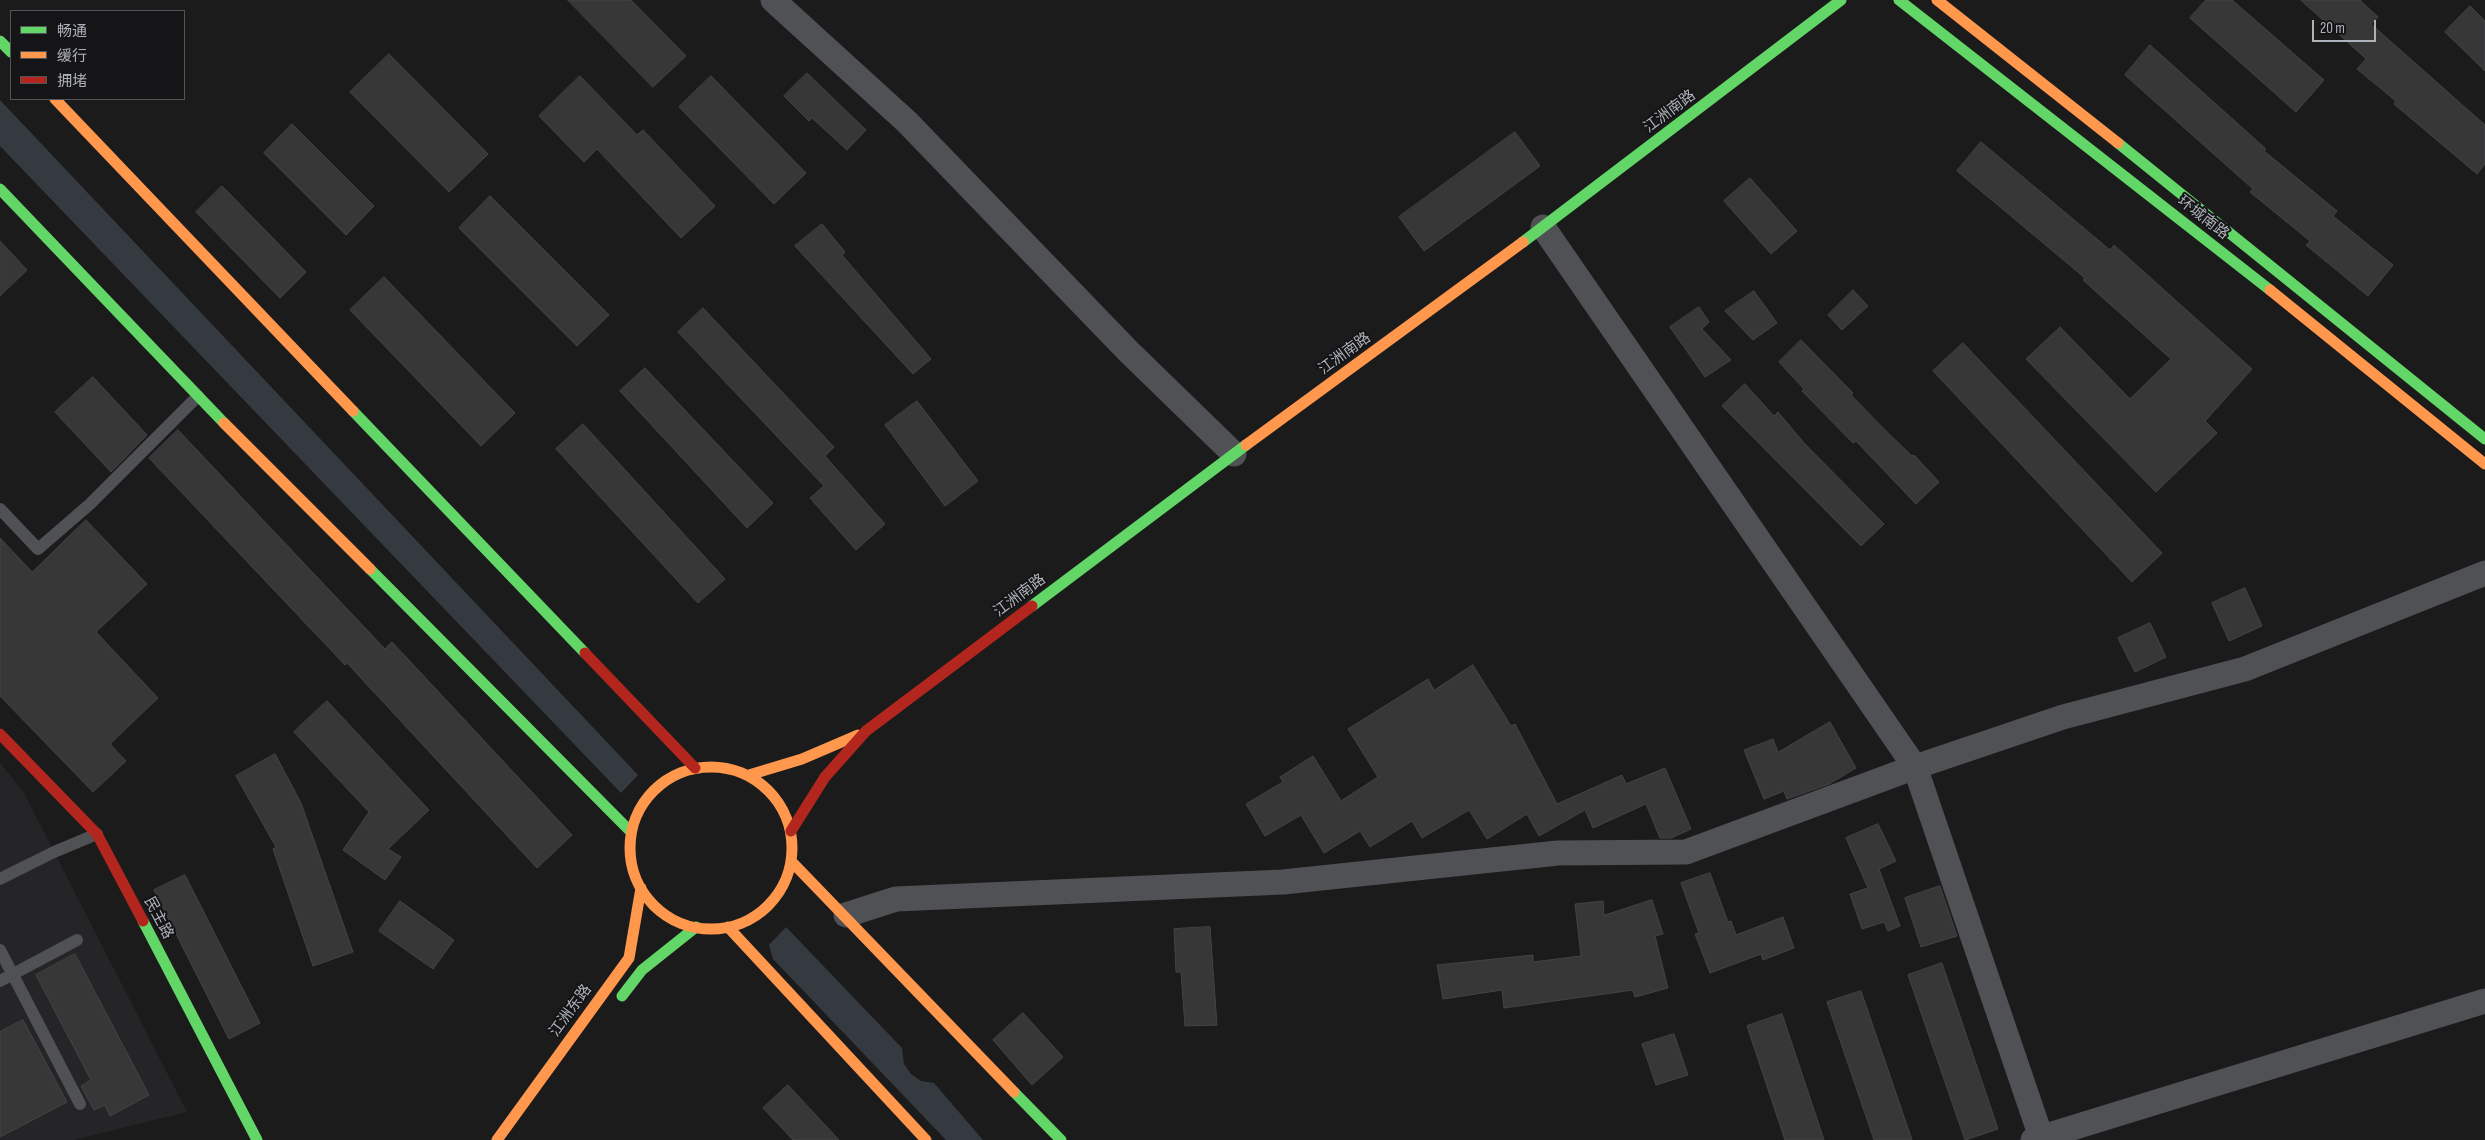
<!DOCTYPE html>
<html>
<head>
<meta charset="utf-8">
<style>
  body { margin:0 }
  #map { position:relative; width:2485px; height:1140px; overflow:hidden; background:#1b1b1b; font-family:"Sofia Sans Condensed","Noto Sans SC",sans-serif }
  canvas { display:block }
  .legend { position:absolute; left:10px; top:10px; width:175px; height:90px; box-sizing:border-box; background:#151517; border:1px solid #525458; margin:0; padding:6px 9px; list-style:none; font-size:15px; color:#aeb2ba }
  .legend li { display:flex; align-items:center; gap:10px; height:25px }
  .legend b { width:25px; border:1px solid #525458 }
  .scale { position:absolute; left:2312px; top:20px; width:64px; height:22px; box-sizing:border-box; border:2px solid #aeb2ba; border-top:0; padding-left:6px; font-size:15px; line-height:18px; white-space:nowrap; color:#aeb2ba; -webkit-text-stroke:4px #151517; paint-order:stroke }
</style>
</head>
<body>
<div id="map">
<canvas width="2485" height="1140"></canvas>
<ul class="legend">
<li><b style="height:6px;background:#63d668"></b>畅通</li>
<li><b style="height:6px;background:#ff974d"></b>缓行</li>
<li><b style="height:6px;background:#b3261e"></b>拥堵</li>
</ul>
<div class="scale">20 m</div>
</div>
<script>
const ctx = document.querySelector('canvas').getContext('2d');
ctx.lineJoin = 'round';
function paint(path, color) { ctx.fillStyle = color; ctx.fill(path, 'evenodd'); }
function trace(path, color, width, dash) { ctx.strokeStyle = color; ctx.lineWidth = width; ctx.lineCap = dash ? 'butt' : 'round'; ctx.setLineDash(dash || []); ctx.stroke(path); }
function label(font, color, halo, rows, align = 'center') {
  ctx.font = font + ' "Sofia Sans Condensed","Noto Sans SC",sans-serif'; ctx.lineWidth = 4; ctx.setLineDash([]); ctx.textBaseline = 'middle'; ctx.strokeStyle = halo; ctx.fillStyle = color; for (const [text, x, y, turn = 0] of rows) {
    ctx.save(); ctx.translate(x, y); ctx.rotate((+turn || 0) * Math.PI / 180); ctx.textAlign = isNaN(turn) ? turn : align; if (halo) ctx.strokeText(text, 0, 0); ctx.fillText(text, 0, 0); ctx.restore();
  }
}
paint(new Path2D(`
  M0 763 23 791 187 1112 74 1140H0Z`), '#252527');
paint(new Path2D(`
  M0 100 638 775 621 793 0 146Z
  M786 927 902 1048 904 1064 911 1074 921 1081 934 1083 983 1140H946L773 959 769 945Z`), '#343a40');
const building = new Path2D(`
  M568 0H631L686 56 653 87Z
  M2206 0H2232L2324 80 2296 112 2190 18Z
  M2301 0H2360L2378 17 2371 24 2485 125V164L2477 174 2394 104 2396 101 2357 69 2366 59Z
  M2470 6 2485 21V71L2445 32Z
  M2150 45 2266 149 2264 151 2337 211 2333 216 2393 265 2368 296 2306 245 2310 241 2250 192 2253 189 2125 75Z
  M389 54 488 154 449 192 350 92Z
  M807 73 866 130 847 150 812 118 809 121 784 96Z
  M580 76 637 135 643 130 715 206 681 238 597 149 584 162 539 116Z
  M711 76 806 173 774 204 679 107Z
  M292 124 374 206 346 235 264 153Z
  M1515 132 1540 166 1424 251 1399 217Z
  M1981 142 2110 250 2114 245 2252 369 2205 421 2217 433 2156 492 2026 359 2060 327 2130 399 2171 359 2083 280 2085 278 1957 171Z
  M1750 178 1797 231 1771 254 1724 201Z
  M222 186 306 272 280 298 196 212Z
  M490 196 609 315 577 346 459 228Z
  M822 224 845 252 842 255 931 359 913 374 795 246Z
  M0 241 27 270 0 296Z
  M384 277 515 413 481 446 350 310Z
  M1853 290 1868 306 1842 330 1828 315Z
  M1754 291 1777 323 1753 340 1725 311Z
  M1699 307 1709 322 1702 329 1731 360 1705 377 1670 327Z
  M703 308 834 447 825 456 885 524 856 550 810 498 824 486 678 332Z
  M1801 340 1853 393 1851 395 1882 427 1912 456 1914 455 1939 482 1916 504 1856 441 1853 443 1802 391 1804 389 1779 362Z
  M1963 343 2162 553 2132 582 1933 371Z
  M645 368 773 503 747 528 620 391Z
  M93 377 147 435 111 472 55 412Z
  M1745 384 1774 416 1778 412 1804 443 1884 524 1861 546 1722 406Z
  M917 401 978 481 945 506 885 425Z
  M583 424 725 579 698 603 556 449Z
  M178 430 385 649 392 642 572 835 537 868 347 663 345 665 149 458Z
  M86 520 147 584 96 632 158 698 110 744 126 761 93 792 0 696V538L32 572Z
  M2245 588 2262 626 2229 641 2212 603Z
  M2150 623 2166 657 2135 672 2118 638Z
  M1473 665 1511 726 1515 724 1557 804 1622 775 1626 784 1665 768 1691 829 1671 838H1660L1646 804 1593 828 1585 810 1539 836 1527 814 1487 839 1469 810 1422 838 1412 821 1370 847 1360 831 1324 853 1301 815 1265 836 1246 804 1283 782 1280 777 1313 756 1341 801 1378 777 1348 729 1428 679 1434 690Z
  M327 701 429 810 388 849 401 857 385 880 343 850 369 812 294 732Z
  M1830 722 1856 768 1829 784 1787 799 1784 791 1764 799 1744 750 1773 739 1778 752Z
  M275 754 301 803 353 952 313 966 273 849 276 847 236 776Z
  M1878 824 1896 861 1879 869 1900 926 1888 931 1884 922 1862 929 1850 894 1868 888 1846 838Z
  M1710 873 1728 922 1731 921 1736 935 1783 917 1794 948 1763 960 1761 954 1710 973 1695 934 1699 933 1681 883Z
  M185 875 260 1023 229 1039 154 890Z
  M1940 886 1957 936 1921 947 1905 898Z
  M1652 900 1663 934 1655 936 1668 988 1635 997 1633 990 1504 1008 1502 990 1443 999 1437 965 1533 955V962L1581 956 1575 904 1603 901 1604 915Z
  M400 901 454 940 433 969 379 931Z
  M1210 927 1217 1025 1185 1026 1181 972H1176L1174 929Z
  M75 954 149 1095 110 1116 105 1105 94 1110 81 1086 91 1080 36 975Z
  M1942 963 1998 1129 1965 1140 1908 975Z
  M1861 991 1912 1140H1874L1827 1002Z
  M1023 1013 1063 1057 1032 1085 993 1040Z
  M1782 1014 1824 1140H1785L1747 1026Z
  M23 1020 67 1102 0 1137V1032Z
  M1674 1034 1688 1075 1656 1085 1642 1044Z
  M788 1085 839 1140H793L763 1108Z`);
paint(building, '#373738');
trace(building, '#444447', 1);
trace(new Path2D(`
  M0 509 38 549 90 504 198 396
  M0 879 54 852 97 834
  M0 950 80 1104
  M0 981 77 940`), '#505154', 12);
trace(new Path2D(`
  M773 0 907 122 1128 351 1234 454
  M1543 227 1915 767 2042 1140
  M846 915 896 899 1283 882 1558 853 1686 852 1915 767 2063 717 2245 669 2485 573
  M2033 1140 2485 1001`), '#505154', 25);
trace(new Path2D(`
  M1899 0 2270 290
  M0 41 11 52
  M2118 143 2485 439
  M0 189 224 423
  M1523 242 1841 0
  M353 411 585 653
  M370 569 631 832
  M1032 606 1246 445
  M143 921 257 1140
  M622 996 642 970 696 927
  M1014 1092 1061 1140`), '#63d668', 11);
trace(new Path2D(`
  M1937 0 2118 143
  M55 99 353 411
  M2270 290 2485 464
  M224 423 370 569
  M1246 445 1523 242
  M630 848a81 81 0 1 1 162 0a81 81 0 1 1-162 0Z
  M749 775 802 759 858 735
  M791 861 1014 1092
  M728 927 926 1140
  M497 1140 629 958 641 888`), '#ff974d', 11);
trace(new Path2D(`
  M585 653 695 768
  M0 734 97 834 143 921
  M791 831 825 777 866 731 1032 606`), '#b3261e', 11);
label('15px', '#aeb2ba', '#151517', [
  ["江洲南路",1670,112,-37],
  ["环城南路",2203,218,38],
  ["江洲南路",1345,354,-36],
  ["江洲南路",1020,596,-37],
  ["民主路",158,918,62],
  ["江洲东路",571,1011,-54]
]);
</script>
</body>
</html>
